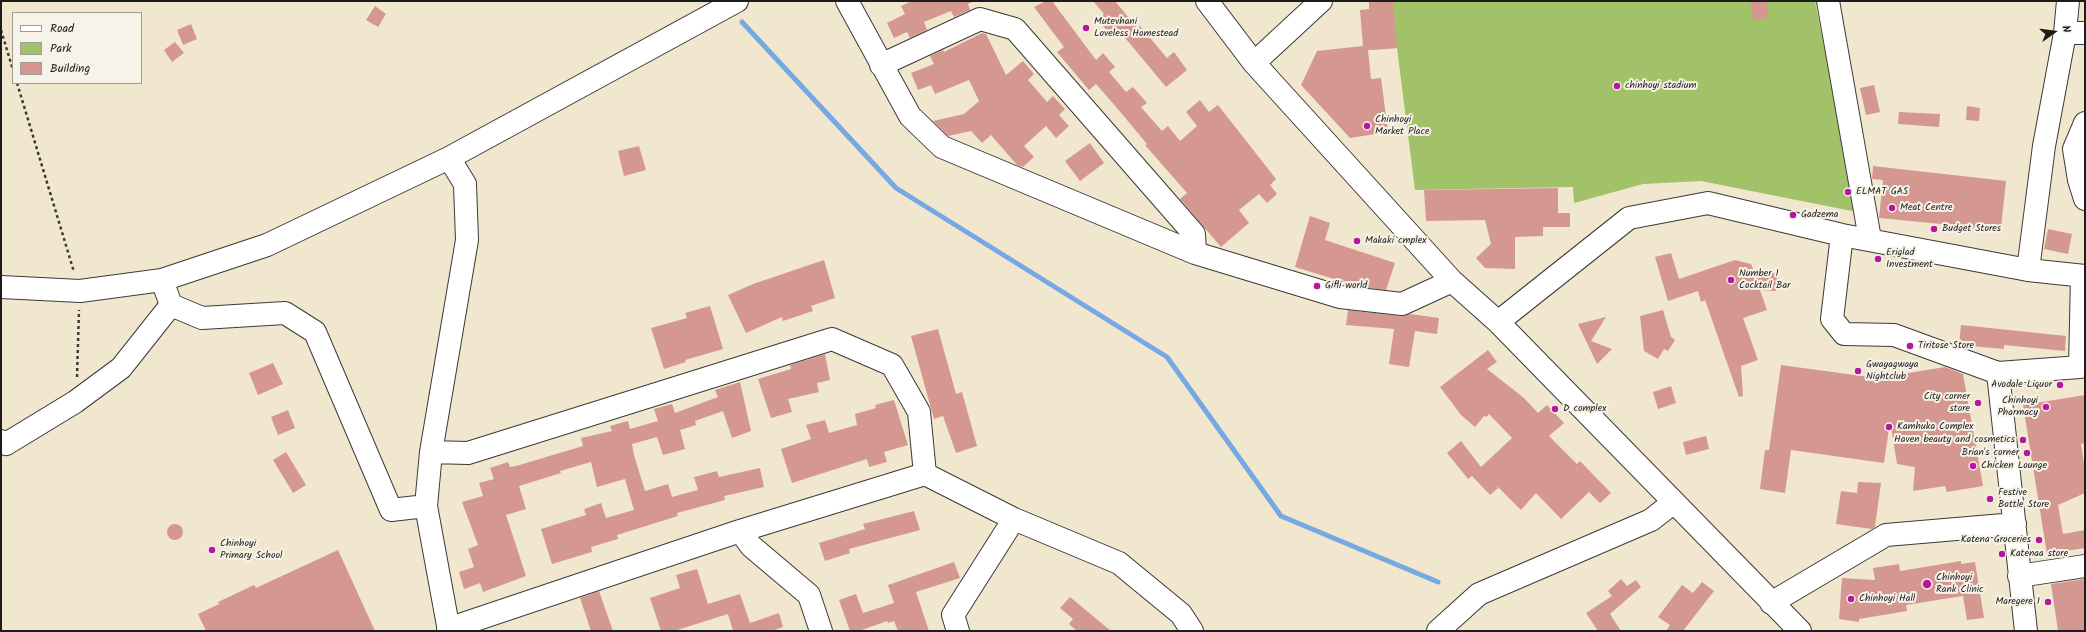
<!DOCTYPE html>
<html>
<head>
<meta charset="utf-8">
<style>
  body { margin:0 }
  #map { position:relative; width:2086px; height:632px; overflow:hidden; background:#f1e7ce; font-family:Kalam,sans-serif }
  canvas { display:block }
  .frame { position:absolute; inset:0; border:2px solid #1c1c1c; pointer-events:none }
  .legend { position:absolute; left:12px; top:12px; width:130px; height:72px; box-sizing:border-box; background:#f7f3e8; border:1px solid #9f9d96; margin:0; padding:5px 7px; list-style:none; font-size:12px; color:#1c1c1c }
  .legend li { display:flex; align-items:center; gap:8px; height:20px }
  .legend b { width:20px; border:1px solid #9f9d96 }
  .north { position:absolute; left:2034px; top:12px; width:40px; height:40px; -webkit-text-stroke:3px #f7f3e8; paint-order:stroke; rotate:76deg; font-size:11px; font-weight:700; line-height:16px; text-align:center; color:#1c1c1c }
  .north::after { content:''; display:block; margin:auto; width:14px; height:18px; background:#1c1c1c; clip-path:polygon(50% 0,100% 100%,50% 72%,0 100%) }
</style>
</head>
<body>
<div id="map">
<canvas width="2086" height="632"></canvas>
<div class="frame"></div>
<ul class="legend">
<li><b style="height:5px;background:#fff"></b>Road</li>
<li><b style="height:11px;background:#a2c26a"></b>Park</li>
<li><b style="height:11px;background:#d49891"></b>Building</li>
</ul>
<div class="north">N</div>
</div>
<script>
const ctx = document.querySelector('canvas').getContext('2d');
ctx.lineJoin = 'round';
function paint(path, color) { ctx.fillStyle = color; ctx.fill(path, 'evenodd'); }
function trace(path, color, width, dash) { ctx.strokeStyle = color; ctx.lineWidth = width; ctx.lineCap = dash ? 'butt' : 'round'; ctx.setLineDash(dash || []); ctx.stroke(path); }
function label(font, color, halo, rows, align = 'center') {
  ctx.font = font + ' Kalam,sans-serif'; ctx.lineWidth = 4; ctx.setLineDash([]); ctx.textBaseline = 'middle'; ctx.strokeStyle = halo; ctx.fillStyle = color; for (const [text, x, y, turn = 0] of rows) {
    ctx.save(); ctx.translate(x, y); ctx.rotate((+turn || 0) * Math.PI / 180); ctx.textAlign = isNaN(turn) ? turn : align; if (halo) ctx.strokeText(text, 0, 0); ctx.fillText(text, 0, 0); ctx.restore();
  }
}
paint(new Path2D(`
  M1369 1H1815L1857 212 1701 181 1643 184 1574 203 1573 187 1415 190 1397 48 1372 50Z`), '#a2c26a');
trace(new Path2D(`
  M742 22 896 188 1167 357 1281 516 1438 582`), '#76a9e2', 5);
paint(new Path2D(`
  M912 1H974L968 4 970 10 954 17 951 11 924 22 927 30 910 38 907 32 894 38 887 23 905 14 901 6Z
  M1046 1H1052L1096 60 1103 53 1115 67 1109 72 1126 92 1133 87 1147 103 1141 107 1162 131 1168 126 1180 141 1197 126 1186 112 1200 100 1209 112 1218 105 1276 179 1270 185 1277 194 1267 203 1259 194 1239 210 1249 223 1221 247 1180 199 1187 193 1145 145 1147 144 1117 108 1096 84 1089 90 1057 52 1064 47 1034 7Z
  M1093 1H1115L1137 28 1140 26 1167 58 1174 52 1187 70 1166 87 1116 27 1109 33 1098 20 1104 14Z
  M1369 1H1393L1397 48 1368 50 1371 79 1381 78 1388 132 1350 138 1301 85 1317 51 1363 46 1360 10 1369 9Z
  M1750 1H1767L1768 18 1752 20Z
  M375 6 386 14 378 27 366 20Z
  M191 24 197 39 183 45 177 30Z
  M982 33 986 34 1006 75 1023 61 1034 74 1028 80 1047 102 1053 96 1065 109 1059 115 1069 126 1056 138 1046 126 1024 146 1034 157 1023 167 1017 165 991 135 982 143 971 131 948 136 933 121 964 114 979 101 969 80 935 94 931 85 918 90 911 73 934 64 930 56 943 50 944 52Z
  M175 42 184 53 172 62 164 50Z
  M1874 85 1880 112 1866 115 1860 88Z
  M1967 106 1980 108 1979 121 1966 120Z
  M1899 112 1940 114 1939 127 1898 124Z
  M1090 143 1104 163 1080 181 1065 161Z
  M639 146 646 170 624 176 618 151Z
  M1873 166 2006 181 2001 228 1996 231 1962 228V226L1879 218 1883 180 1872 179Z
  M1558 188V213H1570V227H1543V236L1515 237V269L1485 268 1476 258 1491 244 1485 220 1426 221 1424 190Z
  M1310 216 1330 223 1325 240 1395 263 1386 290 1360 287 1295 267Z
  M2048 229 2072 234 2068 254 2044 249Z
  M1671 253 1679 279 1735 260 1751 264 1754 271 1778 273 1776 291 1760 290 1767 310 1743 318 1758 360 1741 366 1743 396 1739 397 1705 300 1701 302 1698 291 1668 301 1655 257Z
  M824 260 835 298 811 306 813 311 783 321 782 317 746 333 728 295 753 284Z
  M710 306 723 349 685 360 686 362 664 369 651 328 687 318 685 313Z
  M1348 310 1401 316 1410 314 1439 318 1437 334 1415 331 1409 367 1389 364 1394 329 1346 325Z
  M1663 310 1671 337 1675 340 1668 351 1664 349 1658 359 1644 351 1640 316Z
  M1606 317 1591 341 1612 349 1597 364 1578 324Z
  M1961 325 2066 336 2065 351 2004 345V349L1959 345Z
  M938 329 956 394 962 392 977 446 956 453 943 416 934 419 911 336Z
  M1488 350 1497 362 1487 369 1524 398 1538 413 1547 405 1564 423 1549 436 1577 464 1580 461 1611 493 1600 503 1589 492 1561 519 1536 493 1521 510 1497 486 1498 488 1490 495 1472 476 1468 479 1447 453 1461 441 1481 467 1512 438 1489 414 1486 417 1484 416 1475 427 1461 415 1440 387Z
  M825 354 830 380 817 383 819 392 788 399 792 412 771 418 758 379 791 369 790 365Z
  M273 363 283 384 258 395 249 373Z
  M1781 365 1898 381 1897 375 1945 367 1963 374 1983 486 1947 492 1945 486 1913 491 1915 467 1897 464 1890 421 1884 463 1791 450 1785 493 1760 489 1765 450H1769Z
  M740 382 751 431 732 438 723 411 695 421 696 425 680 430 685 449 663 455 657 437 632 444 634 455 645 491 668 484 672 497 698 490 694 477 717 471 719 477 760 468 764 487 724 496 725 500 677 513 678 516 617 535 618 539 591 547 592 552 552 564 541 529 586 515 584 509 601 503 606 518 634 510 625 479 597 487 591 462 560 471 561 473 519 486 526 509 506 515 526 576 483 592 480 583 464 589 459 572 474 567 468 549 478 545 462 502 483 496 479 483 494 479 490 468 508 462 510 467 516 466 583 446 581 438 612 431 610 426 628 421 630 429 658 421 654 409 672 404 675 413 718 397 715 390Z
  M1671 386 1676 403 1658 409 1653 392Z
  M2085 395V443L2081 444 2085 470V493L2058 505 2063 534 2085 530V548L2047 554 2023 405Z
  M894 400 908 445 884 452 887 462 869 467 867 459 792 483 781 449 811 439 806 425 825 420 829 433 857 425 855 414 876 408 875 405Z
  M288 410 295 428 278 435 271 417Z
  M1706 436 1709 449 1686 455 1683 442Z
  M286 452 306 485 293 493 273 460Z
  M1858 482 1881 483 1875 527 1872 529 1836 524 1841 491 1857 493Z
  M914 511 920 530 849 549 850 553 825 561 819 543 865 529 863 524Z
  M167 532a8 8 0 1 1 16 0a8 8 0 1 1-16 0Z
  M338 550 375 631H206L198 614 219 604 218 602 254 585 256 588Z
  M1961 561V564L1975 562 1984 618 1967 620 1963 596 1906 605 1907 611 1859 619V622L1839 619 1842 578 1875 580 1873 568 1899 564 1900 571Z
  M954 562 960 578 916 592 929 631H898L894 621 888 623 887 621 859 631H850L839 600 856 594 863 613 894 603 888 585Z
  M697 569 708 604 740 594 750 623 779 613 783 627 772 631H733L728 614 674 631H661L650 598 680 588 676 575Z
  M1621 579 1627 586 1636 580 1641 587 1610 614 1621 631H1598L1586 613 1612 596 1608 591Z
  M2085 579V631H2058L2051 584Z
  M1702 582 1714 591 1683 631H1666L1670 625 1658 617 1682 585 1693 593Z
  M599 591 613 631H591L580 598Z
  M1070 597 1111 631H1077L1069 624 1073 619 1060 608Z`), '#d49891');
const minor = new Path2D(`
  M847 1 910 116 942 147 1195 253 1340 297 1402 304 1452 281
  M1207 1 1254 63 1452 281 1498 322 1800 631
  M1828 1 1870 239
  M2065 33H2085
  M1254 63 1321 1
  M881 65 980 19 1015 29 1194 234 1195 253
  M2085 123 2074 149 2079 180 2085 199
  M1842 235 1832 319 1844 334 1894 335 1998 373 2080 367 2082 276
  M2028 270 2044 146 2065 33 2068 1
  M162 280 171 305 202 318 285 313 315 332 391 510 426 506
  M1 287 80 291 162 280 267 245 449 158 737 1
  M1498 322 1629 218 1708 203 1842 235 2028 270 2085 276
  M1998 373 2026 631
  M1 441 6 444 75 402 121 368 171 305
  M431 452 468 453 832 339 892 365 919 412 925 474
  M740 531 751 546 809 595 821 631
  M2019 576 2085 566
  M1771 603 1886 535 2015 524
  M448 629 740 531 925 474 1014 519 1119 563 1181 614 1192 631
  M449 631 426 506 431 452 467 240 465 184 449 158
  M958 631 953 615 1014 519
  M1438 631 1479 594 1651 520 1674 502`);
trace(minor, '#3c3a37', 24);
trace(new Path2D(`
  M1 30 13 70
  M17 83 74 272
  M77 377 79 310`), '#3c3a37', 2.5, [3, 3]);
trace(minor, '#fff', 22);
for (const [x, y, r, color] of [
  [1086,28,4,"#b5179e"],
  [1617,86,4,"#b5179e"],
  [1367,126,4,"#b5179e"],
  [1848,192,4,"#b5179e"],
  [1892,208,4,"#b5179e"],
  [1793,215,4,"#b5179e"],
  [1934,229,4,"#b5179e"],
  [1357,241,4,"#b5179e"],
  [1878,259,4,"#b5179e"],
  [1731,280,4,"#b5179e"],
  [1317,286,4,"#b5179e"],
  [1910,346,4,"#b5179e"],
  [1858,371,4,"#b5179e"],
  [2060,385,4,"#b5179e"],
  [1978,403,4,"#b5179e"],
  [2046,407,4,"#b5179e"],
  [1555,409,4,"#b5179e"],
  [1889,427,4,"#b5179e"],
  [2023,440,4,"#b5179e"],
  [2027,453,4,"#b5179e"],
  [1973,466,4,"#b5179e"],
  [1990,499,4,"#b5179e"],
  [2039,540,4,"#b5179e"],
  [212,550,4,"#b5179e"],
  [2002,554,4,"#b5179e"],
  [1927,584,5,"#b5179e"],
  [1851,599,4,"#b5179e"],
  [2048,602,4,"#b5179e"]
]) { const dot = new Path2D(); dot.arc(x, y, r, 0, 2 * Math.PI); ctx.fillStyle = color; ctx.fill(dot); trace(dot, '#f7f3e8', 1.5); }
label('10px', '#1c1c1c', '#f7f3e8', [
  ["Mutevhani",1094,22],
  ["Loveless Homestead",1094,34],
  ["chinhoyi stadium",1625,86],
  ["Chinhoyi",1375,120],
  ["Market Place",1375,132],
  ["ELMAT GAS",1856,192],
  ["Meat Centre",1900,208],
  ["Gadzema",1801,215],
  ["Budget Stores",1942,229],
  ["Makaki cmplex",1365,241],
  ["Eriglad",1886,253],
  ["Investment",1886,265],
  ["Number 1",1739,274],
  ["Cocktail Bar",1739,286],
  ["Gifli world",1325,286],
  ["Tiritose Store",1918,346],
  ["Gwayagwaya",1866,365],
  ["Nightclub",1866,377],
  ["Avodale Liquor",2052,385,"right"],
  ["City corner",1970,397,"right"],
  ["store",1970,409,"right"],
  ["Chinhoyi",2038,401,"right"],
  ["Pharmacy",2038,413,"right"],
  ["D complex",1563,409],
  ["Kamhuka Complex",1897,427],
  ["Haven beauty and cosmetics",2015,440,"right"],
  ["Brian's corner",2019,453,"right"],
  ["Chicken Lounge",1981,466],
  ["Festive",1998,493],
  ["Bottle Store",1998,505],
  ["Katena Groceries",2031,540,"right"],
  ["Chinhoyi",220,544],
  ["Primary School",220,556],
  ["Katenaa store",2010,554],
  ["Chinhoyi",1936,578],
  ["Rank Clinic",1936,590],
  ["Chinhoyi Hall",1859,599],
  ["Maregere 1",2040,602,"right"]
], 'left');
</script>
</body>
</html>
